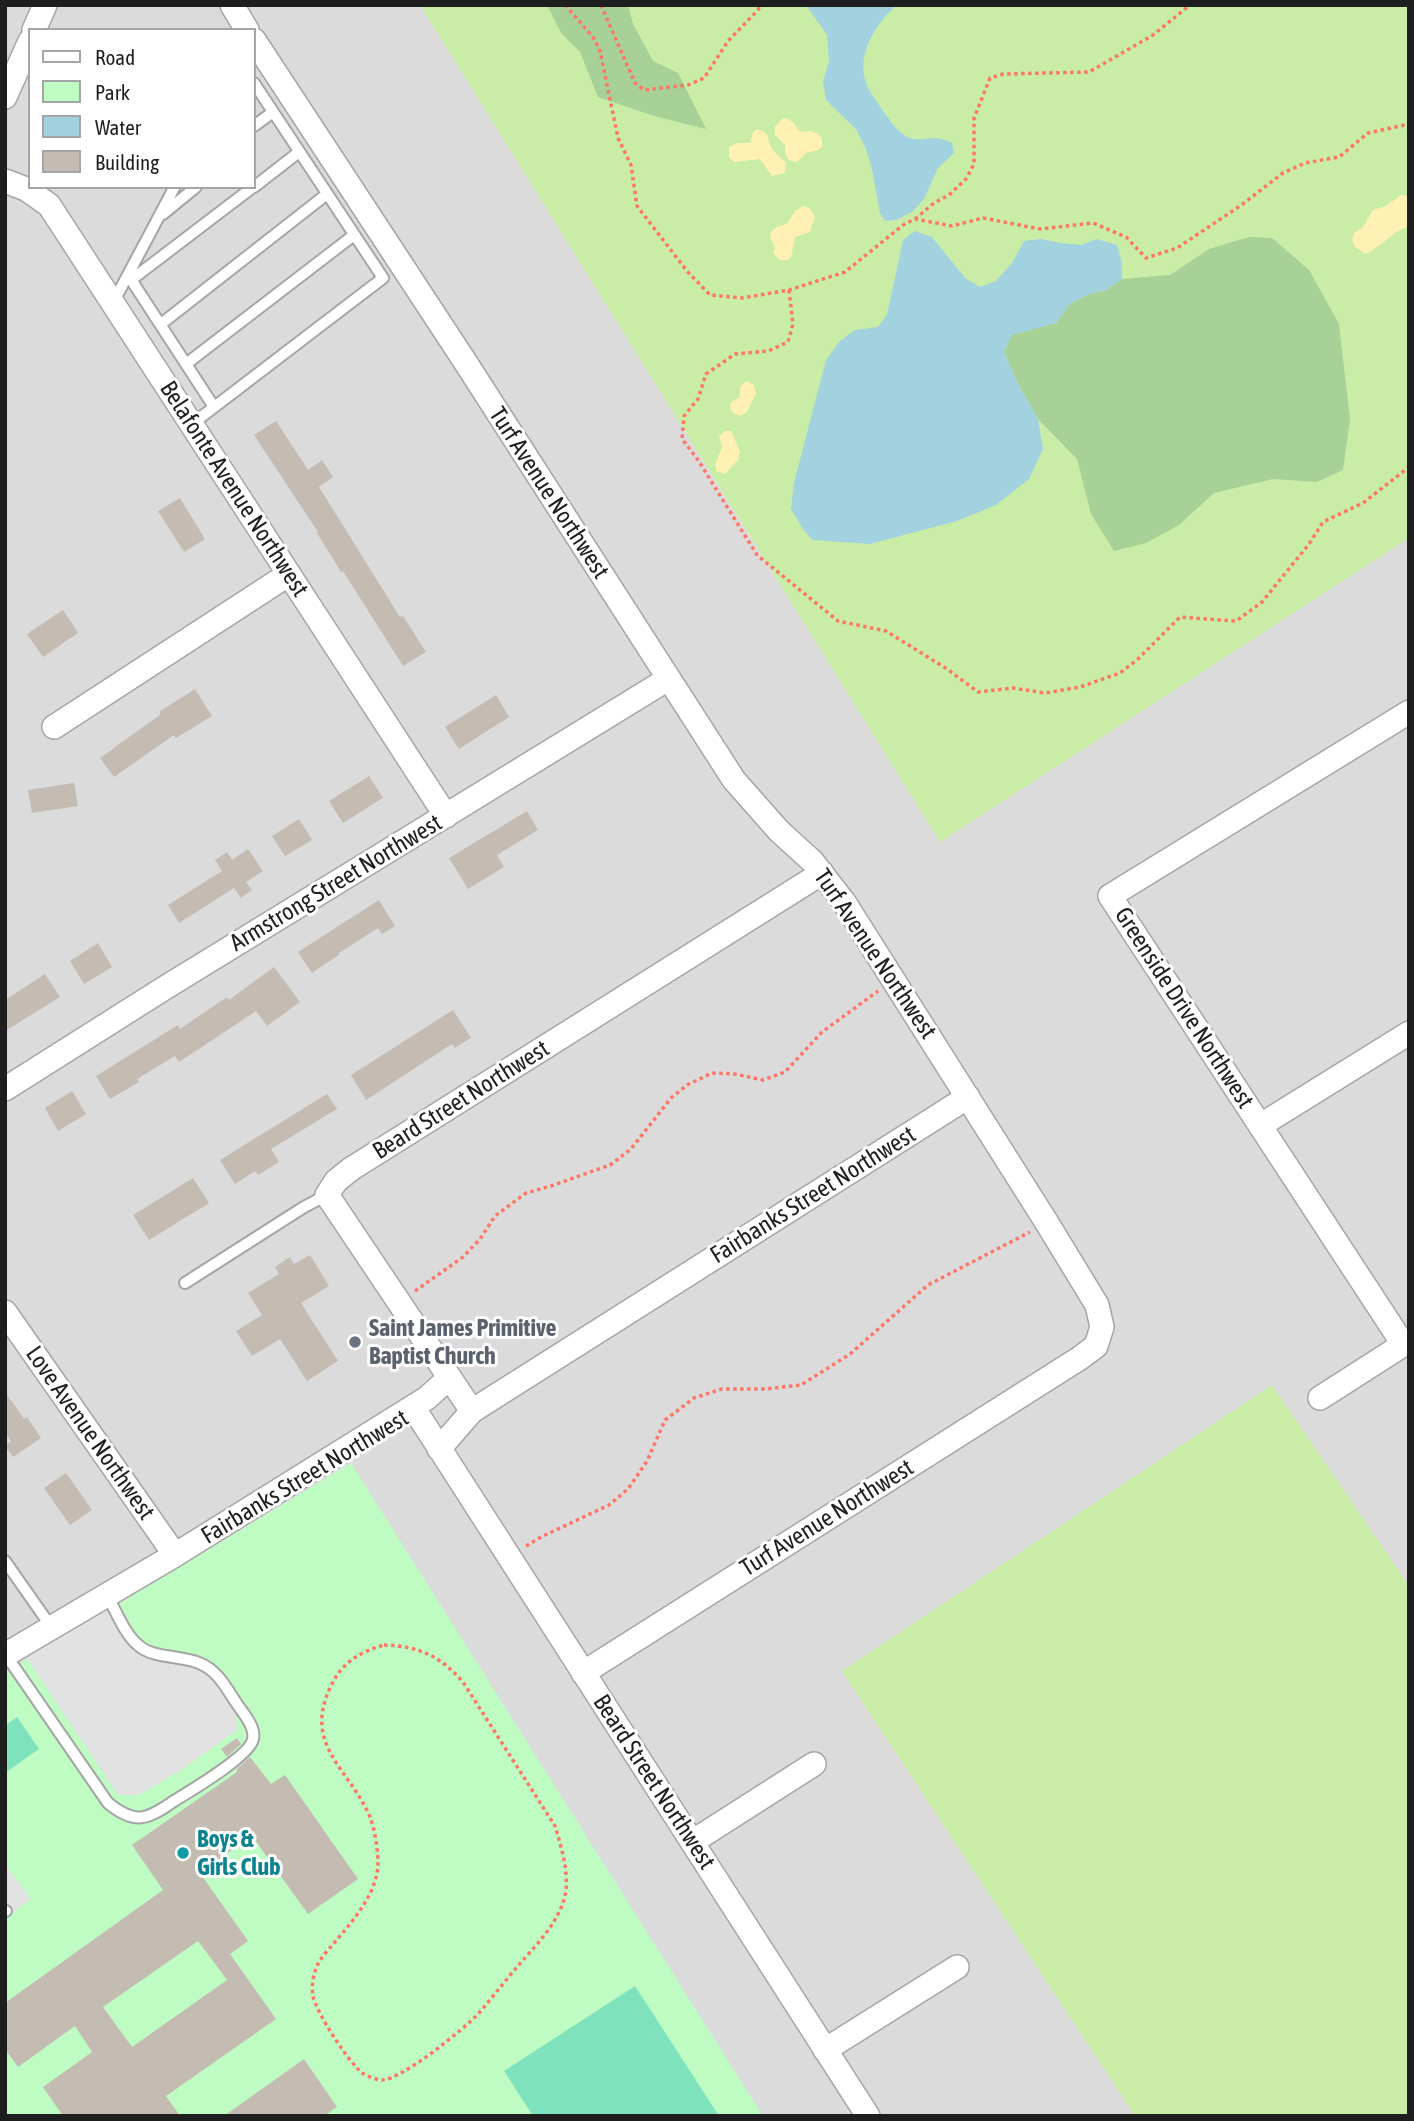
<!DOCTYPE html>
<html>
<head>
<meta charset="utf-8">
<style>
  body { margin:0 }
  #map { position:relative; width:1414px; height:2121px; overflow:hidden; background:#f0ece4; font-family:"Asap Condensed",sans-serif }
  canvas { display:block }
  .frame { position:absolute; inset:0; border:7px solid #1e1e1e; pointer-events:none }
  .legend { position:absolute; left:28px; top:28px; width:228px; height:161px; box-sizing:border-box; background:#fff; border:2px solid #a5a5a5; margin:0; padding:9px 12px; list-style:none; font-size:21px; color:#1e1e1e }
  .legend li { display:flex; align-items:center; gap:14px; height:35px }
  .legend b { width:35px; border:2px solid #a5a5a5 }
</style>
</head>
<body>
<div id="map">
<canvas width="1414" height="2121"></canvas>
<div class="frame"></div>
<ul class="legend">
<li><b style="height:9px;background:#fff"></b>Road</li>
<li><b style="height:19px;background:#bffcc4"></b>Park</li>
<li><b style="height:19px;background:#a2d1e0"></b>Water</li>
<li><b style="height:19px;background:#c4bbb3"></b>Building</li>
</ul>
</div>
<script>
const ctx = document.querySelector('canvas').getContext('2d');
ctx.lineJoin = 'round';
function paint(path, color) { ctx.fillStyle = color; ctx.fill(path, 'evenodd'); }
function trace(path, color, width, dash) { ctx.strokeStyle = color; ctx.lineWidth = width; ctx.lineCap = dash ? 'butt' : 'round'; ctx.setLineDash(dash || []); ctx.stroke(path); }
function label(font, color, halo, rows, align = 'center') {
  ctx.font = font + ' "Asap Condensed",sans-serif'; ctx.lineWidth = 6; ctx.setLineDash([]); ctx.textBaseline = 'middle'; ctx.strokeStyle = halo; ctx.fillStyle = color; for (const [text, x, y, turn = 0] of rows) {
    ctx.save(); ctx.translate(x, y); ctx.rotate((+turn || 0) * Math.PI / 180); ctx.textAlign = isNaN(turn) ? turn : align; if (halo) ctx.strokeText(text, 0, 0); ctx.fillText(text, 0, 0); ctx.restore();
  }
}
paint(new Path2D(`
  M5 5H420L940 842 1409 538V1586L1272 1386 842 1671 1135 2116H5ZM30 30H254V187H30Z`), '#dcdbdb');
paint(new Path2D(`
  M420 5H1409V538L940 842Z
  M1272 1385 1409 1586V2116H1135L842 1671Z`), '#c9eda7');
paint(new Path2D(`
  M547 5H628L633 24 653 61 678 73 706 129 654 116 598 97 580 52 561 33Z
  M1249 237 1272 238 1309 270 1339 324 1350 419 1343 470 1317 482 1273 479 1214 493 1179 525 1146 543 1114 551 1091 514 1077 459 1038 419 1017 382 1004 352 1012 334 1056 323 1070 304 1089 294 1106 290 1122 279 1170 275 1209 249Z`), '#a7d196');
paint(new Path2D(`
  M783 118C795 119 794 127 801 132L811 131 819 134 822 139V147L818 150 806 153 797 162 789 160 785 153V145L775 135V127Z
  M757 129C772 134 766 138 772 149 775 154 782 158 786 163L785 173 772 176 760 159 734 162 729 157V147L737 143H750L753 132Z
  M1401 195 1409 196V226C1392 232 1382 246 1366 254L1355 247 1352 240 1354 233 1363 227 1373 210 1386 206Z
  M804 206 809 208 815 216 810 232 795 237 791 257 788 260H780L773 253 775 247 770 238 771 232 778 226 787 224 795 211Z
  M746 381 754 385 756 393 747 412 740 416 732 412 730 406 732 401 740 397V387Z
  M725 431H731L740 452 738 460 725 474 717 471 715 465 722 447 719 436Z`), '#fff0b3');
paint(new Path2D(`
  M351 1463 763 2116H5V1673Z`), '#bffcc4');
paint(new Path2D(`
  M17 1717 39 1749 5 1773V1726Z
  M635 1986 719 2116H533L504 2071Z`), '#7ee3bc');
paint(new Path2D(`
  M95 1608 107 1609 129 1644 144 1655 199 1668 214 1680 236 1714 237 1730 181 1770 139 1795H118L28 1660 30 1652Z
  M5 1865 31 1899 5 1918Z`), '#e2e2e2');
paint(new Path2D(`
  M806 5H897C874 25 854 58 868 88 872 96 878 103 883 111 890 120 898 134 910 138 923 143 933 133 952 143L954 153 938 168 924 199 912 212 896 220 885 221 880 213 872 169 866 149 856 129 826 100 823 82 829 61 827 35Z
  M915 231 932 237 965 278 980 287 996 281 1012 263 1024 241 1041 239 1060 243 1081 245 1097 239 1117 245 1122 264V279L1106 290 1089 294 1070 304 1056 323 1012 335 1004 352 1017 382 1038 419 1043 449 1029 479 996 505 957 521 870 544 813 540 803 529 791 509 794 483 826 360 840 341 855 330 878 327 887 315 903 240Z`), '#a2d1e0');
paint(new Path2D(`
  M276 421 308 470 322 460 333 477 319 487 400 617 403 616 426 652 403 666 343 571 341 572 317 533 318 532 254 435Z
  M180 498 205 539 184 552 158 511Z
  M63 610 78 633 43 657 27 634Z
  M195 689 212 716 176 738 174 735 114 777 100 758 161 714 159 712Z
  M496 695 509 717 459 749 445 727Z
  M369 776 383 798 343 823 329 801Z
  M74 783 78 806 32 813 28 790Z
  M527 811 538 830 497 855 504 867 468 889 449 858Z
  M299 819 312 840 285 856 272 836Z
  M248 849 263 871 246 882 252 890 241 898 234 888 179 923 168 905 222 871 215 860 227 852 232 860Z
  M379 900 395 926 382 934 378 928 339 953 340 954 312 973 298 952Z
  M98 943 112 967 84 984 70 961Z
  M274 967 300 1002 267 1026 256 1011 179 1062 175 1056 137 1079 139 1082 110 1099 96 1076 178 1025 180 1029 227 997 229 1000Z
  M45 974 60 997 5 1031V1000Z
  M453 1010 471 1038 455 1048 452 1044 366 1100 351 1075Z
  M72 1091 86 1114 58 1131 45 1108Z
  M327 1094 337 1109 271 1149 279 1162 258 1175 255 1171 235 1184 220 1160Z
  M193 1178 209 1203 149 1240 133 1215Z
  M310 1255 329 1286 301 1303 338 1361 307 1381 280 1339 252 1356 236 1331 262 1315 248 1293 279 1274 275 1267 290 1257 294 1264Z
  M5 1392 24 1419 27 1417 41 1438 13 1457 5 1446 11 1441 5 1432Z
  M66 1473 92 1510 70 1525 44 1488Z
  M237 1738 241 1744 227 1757 221 1749Z
  M250 1757 271 1784 285 1775 358 1879 308 1914 252 1836 200 1873 248 1941 230 1954 276 2019 166 2096 180 2116H63L43 2087 92 2052 75 2026 18 2067 5 2049V2003L163 1890 132 1845 237 1772 236 1770ZM198 1941 227 1980 132 2047 103 2007Z
  M304 2059 337 2107 324 2116H224Z`), '#c4bbb3');
const service = new Path2D(`
  M254 126 273 112
  M254 187 299 152
  M163 214 196 187
  M128 275 214 407
  M131 280 253 187
  M113 303 174 188
  M161 324 327 194
  M186 364 354 235
  M192 424 383 278 254 83
  M185 1283 304 1207 327 1195
  M5 1561 52 1628
  M6 1655 108 1803C135 1825 147 1820 174 1801 190 1791 250 1756 253 1739 256 1726 241 1711 235 1701 225 1686 217 1670 199 1663 181 1655 153 1659 138 1645 124 1633 116 1611 107 1595
  M5 1911H6`);
const minor = new Path2D(`
  M232 5 247 30
  M34 30 45 5
  M254 40 464 360 734 780 779 831 812 861 844 902 1047 1223 1097 1305 1102 1327 1096 1346 1080 1358 583 1673
  M5 97 30 41
  M5 181 26 189 49 205 446 816
  M54 727 289 574
  M5 1089 163 989 668 679
  M1261 1125 1409 1033
  M5 1312 175 1555
  M1403 1344 1110 896 1409 712
  M1320 1398 1409 1341
  M413 1407 868 2116
  M472 1411 327 1195 336 1181 351 1169 822 873
  M439 1449 472 1411 968 1097
  M5 1655 175 1555 427 1398 449 1378
  M692 1842 814 1764
  M825 2050 957 1967`);
trace(service, '#a5a5a5', 14);
trace(minor, '#a5a5a5', 26);
trace(new Path2D(`
  M565 5 593 37 600 51 618 138 631 165 637 206 687 271 710 295 742 298 789 290 845 272 903 225 915 219 952 226 983 218 1040 229 1093 223 1126 237 1146 258 1177 248 1240 206 1283 173 1305 163 1339 157 1368 133 1409 124
  M601 5 635 83 644 90 688 85 704 78 728 41 758 10 760 5
  M915 219 934 203 949 195 966 179 974 164V118L990 78 1003 74 1089 72 1153 35 1190 5
  M789 290 793 324 788 342 768 351 735 354 706 374 698 399 684 416 682 439 698 460 757 555 838 621 886 631 947 669 978 692 1013 688 1045 693 1080 687 1120 673 1138 659 1180 617 1236 621 1262 602 1309 544 1323 522 1363 503 1409 467
  M415 1291 463 1257 480 1239 495 1216 526 1193 551 1186 610 1165 631 1149 671 1098 687 1085 712 1073 735 1074 763 1080 785 1072 822 1032 878 991
  M526 1546 541 1537 609 1505 628 1489 647 1461 665 1420 694 1398 722 1389H765L801 1385 850 1354 928 1285 1030 1232
  M384 1645C419 1646 440 1656 463 1682L555 1826C561 1846 568 1868 566 1890 562 1920 536 1945 517 1967 504 1982 492 1998 479 2013 464 2029 403 2079 382 2080 377 2080 367 2076 362 2073 348 2061 317 2014 313 1996 311 1983 314 1971 320 1960 341 1933 376 1901 378 1865 378 1850 375 1830 370 1817 349 1768 302 1745 331 1686 342 1662 360 1652 384 1645Z`), '#ff7666', 3.5, [3.5, 3.5]);
trace(service, '#fff', 10);
trace(minor, '#fff', 23);
for (const [x, y, r, color] of [
  [355,1342,7,"#6b7280"],
  [183,1853,7,"#0f9aa8"]
]) { const dot = new Path2D(); dot.arc(x, y, r, 0, 2 * Math.PI); ctx.fillStyle = color; ctx.fill(dot); trace(dot, '#fff', 2.5); }
label('24px', '#1e1e1e', '#fff', [
  ["Belafonte Avenue Northwest",234,489,57],
  ["Turf Avenue Northwest",549,493,57],
  ["Armstrong Street Northwest",336,883,-31],
  ["Turf Avenue Northwest",875,954,56],
  ["Greenside Drive Northwest",1184,1008,57],
  ["Beard Street Northwest",461,1100,-32],
  ["Fairbanks Street Northwest",813,1195,-32],
  ["Love Avenue Northwest",90,1433,55],
  ["Fairbanks Street Northwest",305,1477,-31],
  ["Turf Avenue Northwest",827,1518,-32],
  ["Beard Street Northwest",654,1782,57]
]);
label('bold 24px', '#5b616d', '#fff', [
  ["Saint James Primitive",369,1328],
  ["Baptist Church",369,1356]
], 'left');
label('bold 24px', '#0d838f', '#fff', [
  ["Boys &",197,1839],
  ["Girls Club",197,1867]
], 'left');
</script>
</body>
</html>
